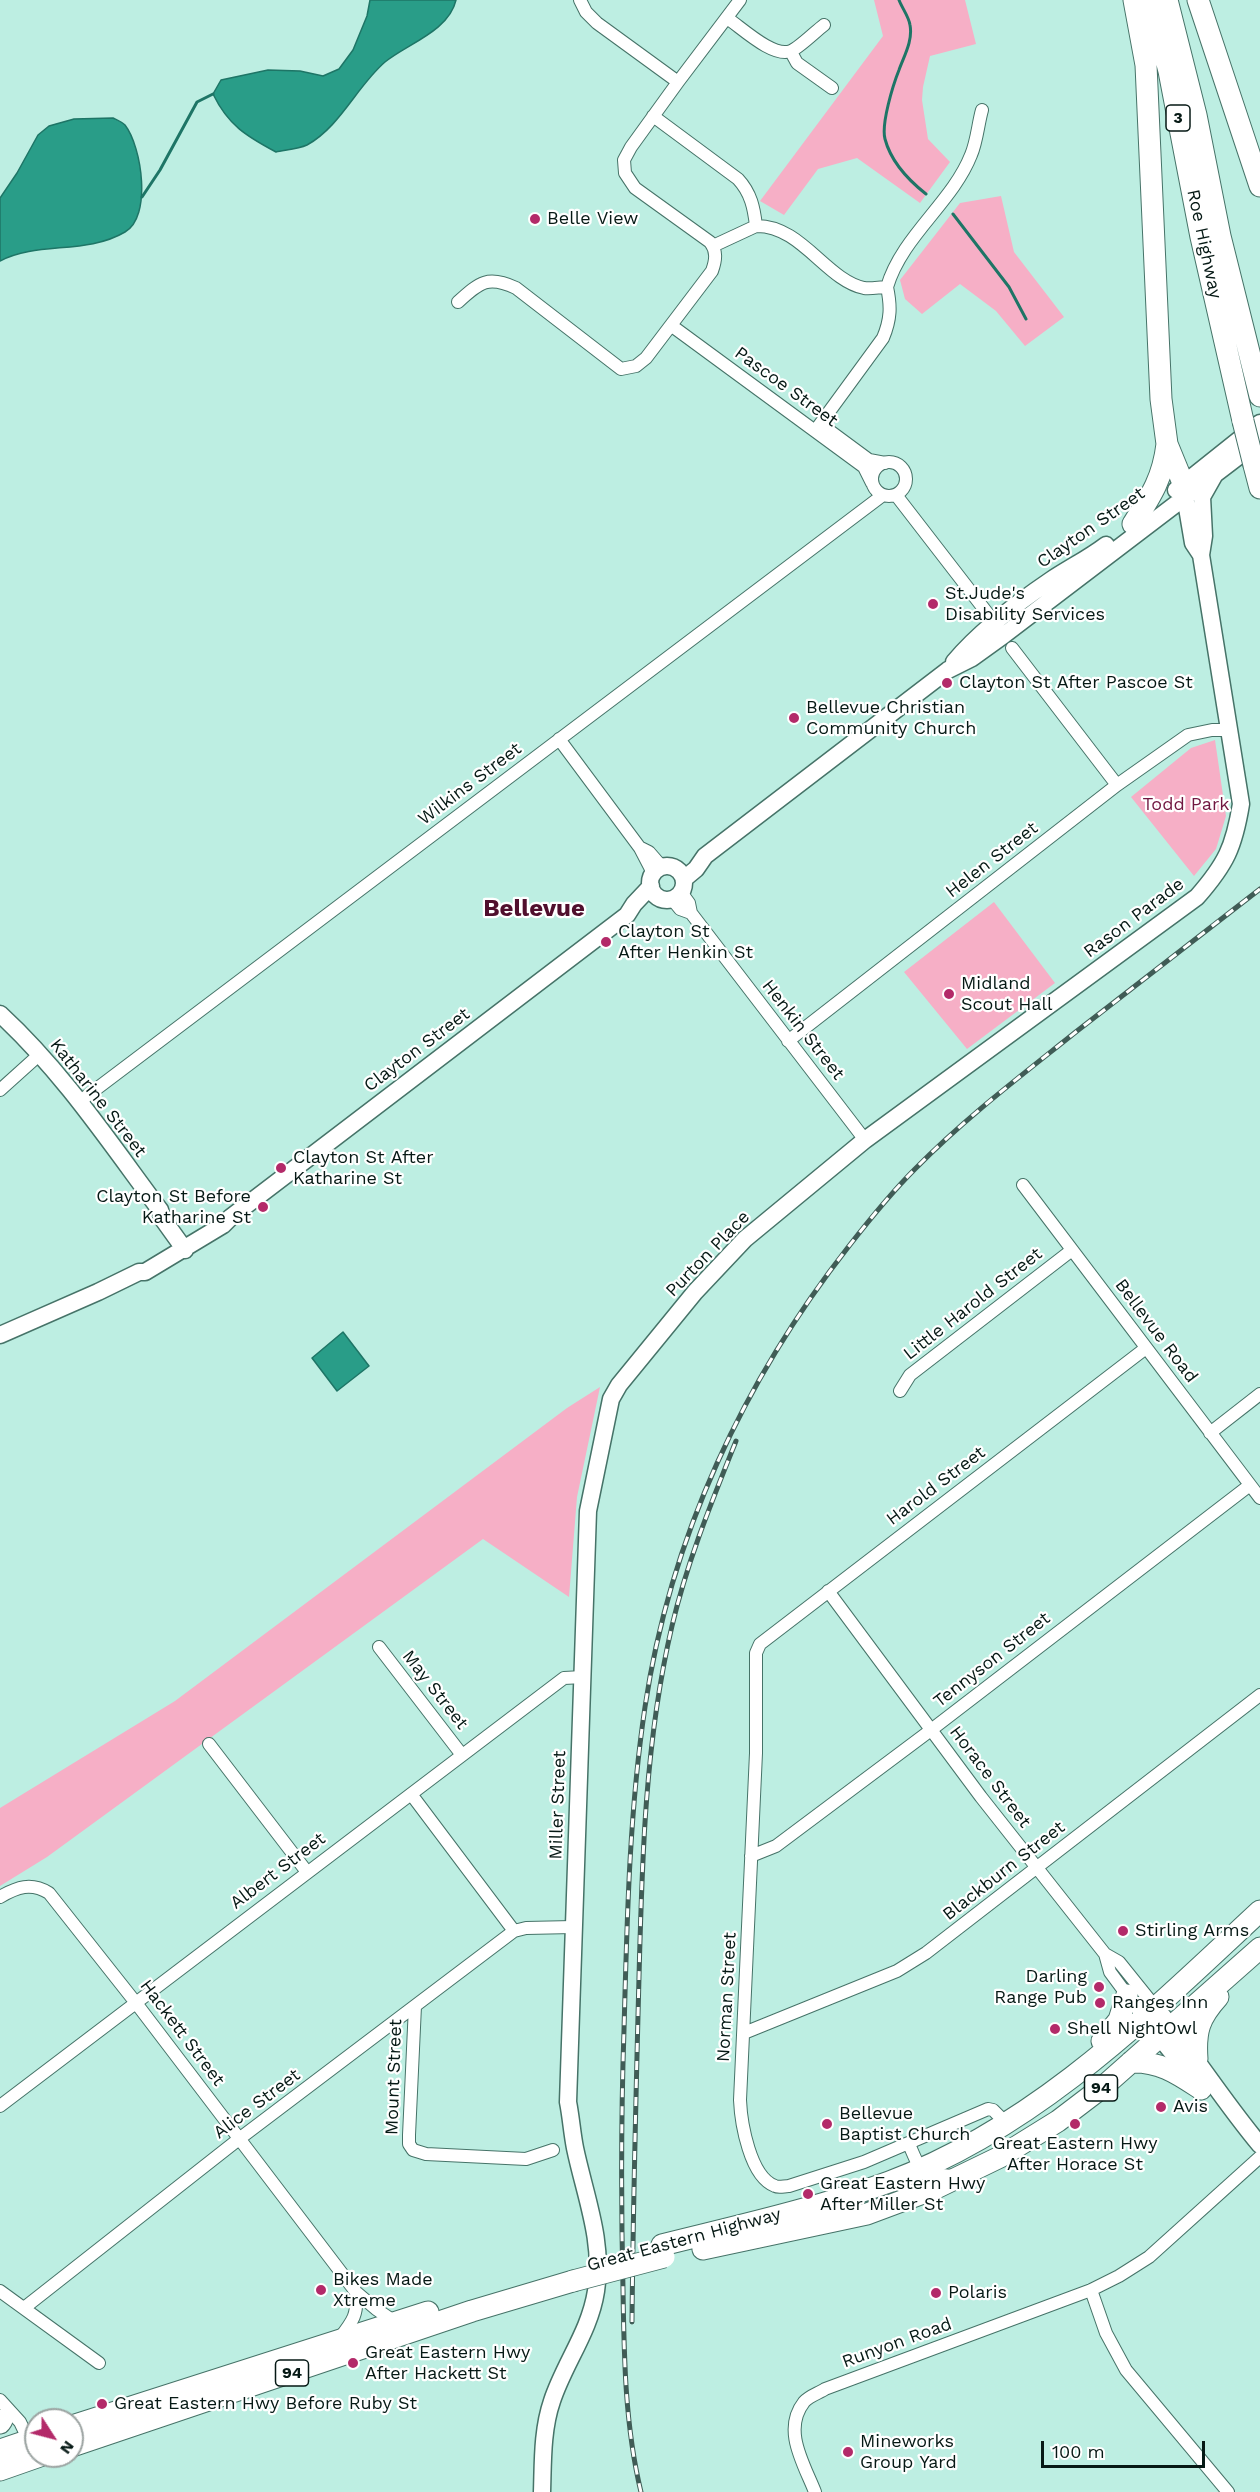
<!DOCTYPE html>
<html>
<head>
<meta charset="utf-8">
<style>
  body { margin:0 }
  #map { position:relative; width:1260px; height:2492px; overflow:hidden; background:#bdeee2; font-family:"Work Sans",sans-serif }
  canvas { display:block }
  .north { position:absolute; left:24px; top:2408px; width:60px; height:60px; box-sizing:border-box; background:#fff; border:2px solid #9ba3a1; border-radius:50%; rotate:126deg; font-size:16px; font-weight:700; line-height:24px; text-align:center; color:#061915 }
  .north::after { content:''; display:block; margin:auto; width:21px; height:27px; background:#b32a69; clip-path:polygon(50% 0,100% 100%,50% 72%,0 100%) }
  .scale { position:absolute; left:1041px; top:2441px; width:164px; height:27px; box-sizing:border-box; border:3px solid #061915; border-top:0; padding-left:8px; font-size:18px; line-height:21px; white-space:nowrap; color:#061915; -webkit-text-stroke:4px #fff; paint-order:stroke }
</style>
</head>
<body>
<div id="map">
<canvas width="1260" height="2492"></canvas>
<div class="north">N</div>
<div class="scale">100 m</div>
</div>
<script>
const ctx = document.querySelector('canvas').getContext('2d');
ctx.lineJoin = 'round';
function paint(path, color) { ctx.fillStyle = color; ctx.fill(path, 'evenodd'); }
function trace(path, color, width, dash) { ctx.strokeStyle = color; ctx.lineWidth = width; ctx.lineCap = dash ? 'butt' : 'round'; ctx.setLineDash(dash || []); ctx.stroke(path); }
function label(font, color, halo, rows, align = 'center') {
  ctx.font = font + ' "Work Sans",sans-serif'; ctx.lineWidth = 4.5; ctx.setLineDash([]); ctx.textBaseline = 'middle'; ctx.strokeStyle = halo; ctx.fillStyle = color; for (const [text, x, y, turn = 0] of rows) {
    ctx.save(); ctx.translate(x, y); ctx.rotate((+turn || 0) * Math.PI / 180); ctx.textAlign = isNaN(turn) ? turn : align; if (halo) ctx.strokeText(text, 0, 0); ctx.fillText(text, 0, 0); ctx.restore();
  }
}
paint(new Path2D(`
  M874 0H965L976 44 930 56 923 87 922 100 928 139 950 162 920 203 857 158 818 169 784 215 760 201 883 36Z
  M1001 196 1014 252 1064 317 1025 346 996 311 960 284 922 314 905 299 900 280 960 203Z
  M1215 740 1226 816 1216 849 1194 876 1131 797 1191 748Z
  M994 902 1055 983 967 1049 904 972Z
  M600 1387 577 1497 569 1597 483 1539 47 1857 0 1886V1808L175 1701 567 1408Z`), '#f6afc6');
const water = new Path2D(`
  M370 0H456C449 31 407 44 385 62 357 86 340 127 307 145 298 149 285 150 276 152 246 136 228 125 213 94L221 80 268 70 300 71 323 76 339 69 353 50 367 16Z
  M113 118C117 120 122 122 125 125 142 147 152 217 125 232 86 255 38 241 0 261V198L17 173 38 135 49 126 74 119Z
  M343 1332 369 1366 337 1391 312 1358Z`);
paint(water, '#299d88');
trace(water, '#1e7566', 1.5);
trace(new Path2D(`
  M899 0C902 8 909 17 910 25 913 41 904 56 899 70 893 85 881 124 885 139 891 162 907 179 926 194
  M142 197 160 170 197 102 213 94
  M953 214 1009 287 1026 319`), '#1e7566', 3);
const street = new Path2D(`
  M580 0 586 12 597 23 678 82
  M727 18C742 28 773 58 791 51 799 48 816 31 824 25
  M791 52 797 63 832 88
  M653 116 738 179C751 193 754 208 756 226L713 246
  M756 226C801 225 826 280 864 288 871 289 880 287 887 287 891 306 891 319 883 338L815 431
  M887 287C902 236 952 203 971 155 977 141 978 124 982 110
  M458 302C480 282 488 275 516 288L621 369 636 366 646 358 712 271C716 260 717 251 710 242L635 188 625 173 624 160 631 147 678 82 740 0
  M672 326 864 467 872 483
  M823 426 869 460 885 463
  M872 479a17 17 0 1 1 34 0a17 17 0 1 1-34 0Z
  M896 495 998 627
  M1012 648 1117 785
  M559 739 640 848 653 873
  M641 848 649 852 662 867
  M681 892 689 903 691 913 865 1140
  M672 899 680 909 691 913
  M788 1041 1117 785 1188 735 1212 730H1229
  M0 1090 40 1054
  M79 1102 883 495
  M1023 1185 1260 1498
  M900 1391 910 1375 1072 1250
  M1210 1433 1260 1394
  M828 1591 981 1797 1105 1954 1110 1972 1144 2018
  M379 1647 462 1755
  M209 1744 307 1872
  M411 1794 514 1931
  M751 1856 776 1846 931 1730 1250 1485
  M0 1897C17 1887 31 1882 49 1893L136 2003 356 2292 376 2309 395 2322
  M1105 1954 1119 1962 1156 2008
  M415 2006 409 2135V2144L413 2150 426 2154 526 2159 553 2150
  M744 2033 897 1971 926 1953 1260 1695
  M0 2106 564 1678 583 1677
  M1006 2123 993 2110 988 2109 864 2162 789 2186C784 2186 779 2188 775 2186 750 2177 741 2123 740 2100L756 1753V1653L760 1644 1146 1348
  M909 2144C921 2173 921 2174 953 2176
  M1091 2290 1106 2333 1126 2370 1228 2492
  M0 2291 99 2363
  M24 2308 239 2139 514 1931 526 1928 573 1927
  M339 2339C353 2321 358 2315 356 2292
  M0 2400 20 2422 31 2445
  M815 2492C804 2464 782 2430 804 2402 809 2396 819 2393 825 2389L1091 2290 1119 2276 1149 2257 1260 2157`);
const secondary = new Path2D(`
  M1176 490 1260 423
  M1184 490 1193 543 1201 555
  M954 662C980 631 1017 603 1051 580 1069 568 1089 558 1106 545
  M650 883a17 17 0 1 1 34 0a17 17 0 1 1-34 0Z
  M684 879 696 869 705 856 948 670 972 658 1004 635 1260 440
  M0 1014C62 1071 110 1143 160 1210L162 1218 185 1250
  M0 1335 98 1292 139 1272H145L223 1225 231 1217 627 915 634 904 651 886
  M1156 2008C1193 2052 1223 2101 1260 2145
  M1144 2018 1196 2082
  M542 2492C543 2462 542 2430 552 2401 564 2364 590 2331 596 2291 604 2241 585 2196 575 2148 572 2133 571 2117 568 2102L588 1511 611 1399 619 1385 695 1292 745 1239 865 1140 1197 897C1226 864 1234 847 1241 804L1201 555 1204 536 1202 497 1215 474`);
const highway = new Path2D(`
  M1134 0 1146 65 1161 399 1167 444 1183 483
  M1150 0 1169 71 1201 237 1243 421
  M1167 0 1196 115 1220 236 1260 396
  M1198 0 1260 186
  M1254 465 1260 488
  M1133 524C1151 496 1163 478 1167 444
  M1102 2041 1119 2020 1127 1995
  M1197 2059C1195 2031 1199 2018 1218 1997
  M1131 2062C1160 2061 1178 2074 1201 2089
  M662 2245C738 2226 815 2209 889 2182 1035 2128 1148 2015 1260 1911
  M703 2249 867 2214 934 2189 1000 2157 1058 2121 1104 2086 1260 1948
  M0 2423 2 2420
  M72 2426 428 2312
  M72 2446 472 2311 573 2281
  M0 2450 36 2438
  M0 2470 40 2456`);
trace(street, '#467368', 14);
trace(secondary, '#467368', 19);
trace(highway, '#467368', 23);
trace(street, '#fff', 12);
trace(secondary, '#fff', 16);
trace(highway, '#fff', 21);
const rail = new Path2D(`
  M632 2322C633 2207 636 2092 639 1977 642 1860 645 1741 672 1626 687 1562 712 1501 736 1441
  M641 2492C625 2426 624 2357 623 2289 621 2203 621 2117 624 2030 627 1922 629 1814 645 1707 670 1538 744 1380 849 1246 870 1219 891 1193 915 1169 965 1118 1022 1075 1077 1031 1138 984 1199 936 1260 889`);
trace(rail, '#405c56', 5);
trace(rail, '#fff', 3, [9]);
const highwayBridge = new Path2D(`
  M1243 421 1254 465
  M573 2281 664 2257`);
trace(highwayBridge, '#467368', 23, []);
trace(highwayBridge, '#fff', 21);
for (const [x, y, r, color] of [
  [535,219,6,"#b32a69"],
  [933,604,6,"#b32a69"],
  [947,683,6,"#b32a69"],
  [794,718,6,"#b32a69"],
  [606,942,6,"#b32a69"],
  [949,994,6,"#b32a69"],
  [281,1168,6,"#b32a69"],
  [263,1207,6,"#b32a69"],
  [1123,1931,6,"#b32a69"],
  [1099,1987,6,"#b32a69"],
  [1100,2003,6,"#b32a69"],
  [1055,2029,6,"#b32a69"],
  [1161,2107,6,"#b32a69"],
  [827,2124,6,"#b32a69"],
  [1075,2124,6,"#b32a69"],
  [808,2194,6,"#b32a69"],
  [321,2290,6,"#b32a69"],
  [936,2293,6,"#b32a69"],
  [353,2363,6,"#b32a69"],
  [102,2404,6,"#b32a69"],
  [848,2452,6,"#b32a69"]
]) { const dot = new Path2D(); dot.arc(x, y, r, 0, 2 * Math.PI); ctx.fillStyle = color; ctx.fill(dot); trace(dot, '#fff', 2); }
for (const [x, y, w] of [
  [1178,118,24],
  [1101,2088,33],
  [292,2373,33]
]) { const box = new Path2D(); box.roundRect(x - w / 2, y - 13, w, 26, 4.5); ctx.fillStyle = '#fff'; ctx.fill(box); trace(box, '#061915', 1.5); }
label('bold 16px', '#061915', null, [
  ["3",1178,118],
  ["94",1101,2088],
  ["94",292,2373]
]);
label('18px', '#061915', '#fff', [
  ["Belle View",547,219],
  ["St.Jude's",945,594],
  ["Disability Services",945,615],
  ["Clayton St After Pascoe St",959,683],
  ["Bellevue Christian",806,708],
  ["Community Church",806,729],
  ["Clayton St",618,932],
  ["After Henkin St",618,953],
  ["Midland",961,984],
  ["Scout Hall",961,1005],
  ["Clayton St After",293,1158],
  ["Katharine St",293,1179],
  ["Clayton St Before",251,1197,"right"],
  ["Katharine St",251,1218,"right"],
  ["Stirling Arms",1135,1931],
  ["Darling",1087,1977,"right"],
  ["Range Pub",1087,1998,"right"],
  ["Ranges Inn",1112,2003],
  ["Shell NightOwl",1067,2029],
  ["Avis",1173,2107],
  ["Bellevue",839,2114],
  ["Baptist Church",839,2135],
  ["Great Eastern Hwy",1075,2144,"center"],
  ["After Horace St",1075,2165,"center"],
  ["Great Eastern Hwy",820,2184],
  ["After Miller St",820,2205],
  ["Bikes Made",333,2280],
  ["Xtreme",333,2301],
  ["Polaris",948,2293],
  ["Great Eastern Hwy",365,2353],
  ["After Hackett St",365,2374],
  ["Great Eastern Hwy Before Ruby St",114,2404],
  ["Mineworks",860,2442],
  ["Group Yard",860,2463]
], 'left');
label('18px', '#061915', '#fff', [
  ["Roe Highway",1204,244,78],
  ["Pascoe Street",786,387,36],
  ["Clayton Street",1091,528,-35],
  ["Wilkins Street",470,784,-37],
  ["Helen Street",992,860,-38],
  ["Rason Parade",1134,918,-37],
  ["Henkin Street",803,1030,52],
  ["Clayton Street",417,1050,-37],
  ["Katharine Street",98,1098,52],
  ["Purton Place",708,1254,-46],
  ["Little Harold Street",973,1304,-38],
  ["Bellevue Road",1156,1331,53],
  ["Harold Street",936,1486,-37],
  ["Tennyson Street",992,1660,-38],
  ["May Street",435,1690,52],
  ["Horace Street",990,1777,53],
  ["Miller Street",558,1805,-88],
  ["Albert Street",278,1871,-37],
  ["Blackburn Street",1004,1871,-38],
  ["Norman Street",727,1997,-87],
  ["Hackett Street",182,2033,53],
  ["Mount Street",394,2077,-88],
  ["Alice Street",257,2104,-37],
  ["Great Eastern Highway",684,2240,-15],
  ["Runyon Road",897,2343,-20]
]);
label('18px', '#711741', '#fff', [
  ["Todd Park",1186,805]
]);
label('bold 24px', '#500f2d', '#fff', [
  ["Bellevue",534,909]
]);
</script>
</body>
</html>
